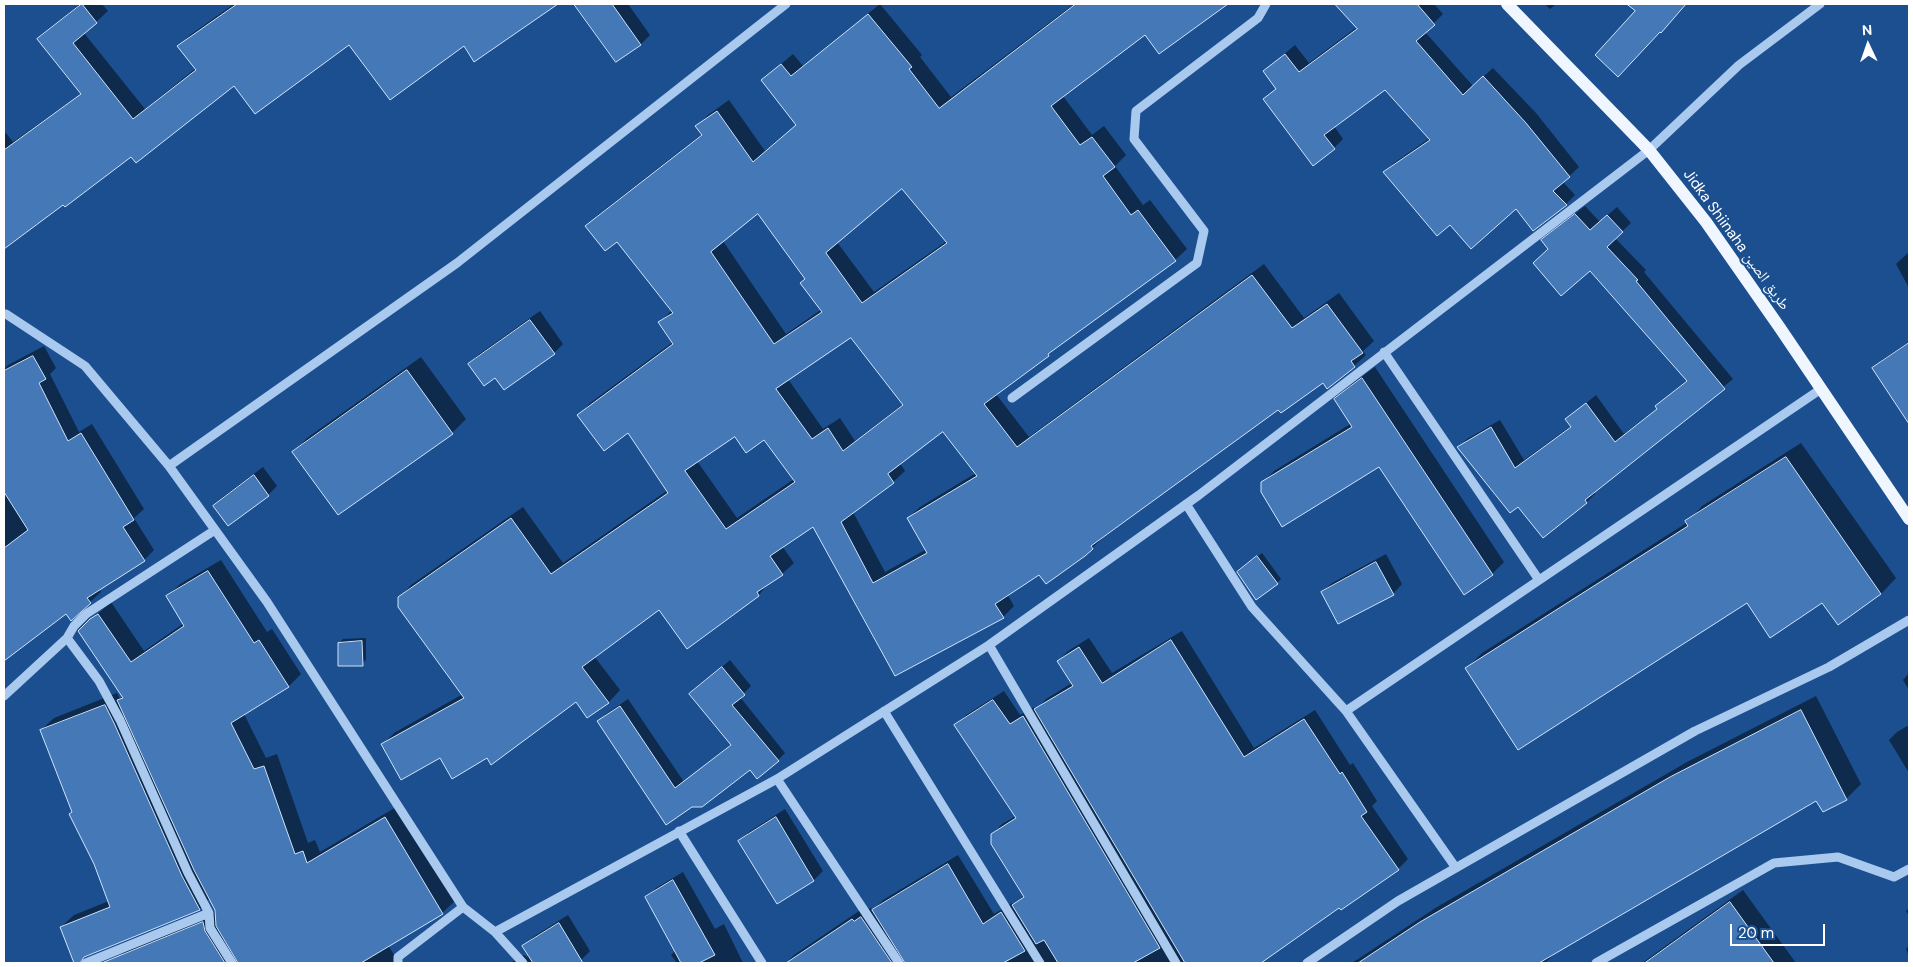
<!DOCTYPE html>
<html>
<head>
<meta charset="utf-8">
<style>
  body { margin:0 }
  #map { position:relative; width:1913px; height:967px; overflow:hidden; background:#1b4f8f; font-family:"DM Sans",sans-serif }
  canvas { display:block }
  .frame { position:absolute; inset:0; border:5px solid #fff; pointer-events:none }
  .north { position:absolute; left:1843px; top:20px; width:50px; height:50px; -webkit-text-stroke:4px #1b4f8f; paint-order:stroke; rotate:357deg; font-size:14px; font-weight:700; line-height:20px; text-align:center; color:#fff }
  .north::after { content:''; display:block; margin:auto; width:18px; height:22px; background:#fff; clip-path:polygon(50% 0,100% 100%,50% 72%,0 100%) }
  .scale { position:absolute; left:1730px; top:924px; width:95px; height:22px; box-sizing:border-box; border:2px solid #fff; border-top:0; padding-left:6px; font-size:15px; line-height:18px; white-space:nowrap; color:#fff; -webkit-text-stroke:4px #1b4f8f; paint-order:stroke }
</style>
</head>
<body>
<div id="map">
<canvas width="1913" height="967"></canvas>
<div class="frame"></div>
<div class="north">N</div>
<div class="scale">20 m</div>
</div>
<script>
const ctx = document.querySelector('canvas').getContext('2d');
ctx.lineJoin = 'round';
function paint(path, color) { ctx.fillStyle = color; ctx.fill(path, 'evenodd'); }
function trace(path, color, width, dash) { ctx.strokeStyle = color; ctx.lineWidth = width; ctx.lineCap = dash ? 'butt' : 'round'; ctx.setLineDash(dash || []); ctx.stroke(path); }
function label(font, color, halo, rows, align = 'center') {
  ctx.font = font + ' "DM Sans","Noto Naskh Arabic",sans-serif'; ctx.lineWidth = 4; ctx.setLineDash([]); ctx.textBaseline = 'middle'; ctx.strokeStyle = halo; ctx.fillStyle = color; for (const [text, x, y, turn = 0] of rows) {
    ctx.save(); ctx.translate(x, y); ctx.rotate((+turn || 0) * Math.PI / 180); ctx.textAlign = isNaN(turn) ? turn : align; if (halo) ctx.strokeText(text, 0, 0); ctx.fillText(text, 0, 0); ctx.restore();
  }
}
paint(new Path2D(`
  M80 4H102L108 11 84 33 145 109 196 68 179 46 190 35 234 4H556L475 60 464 45 349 43 234 85 63 203 13 240 4 229V134L6 133 13 142 82 93 39 39Z
  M605 4H628L650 35 641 44 616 61 596 10Z
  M880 4 922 55 920 57 951 97 1074 4H1226L1160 53 1145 33 1063 96 1092 135 1104 126 1126 155 1115 166 1143 205 1150 200 1187 249 1175 260 1060 343 1048 355 996 394 1029 437 1264 264 1304 318 1339 293 1374 341 1363 351 1366 355 1354 366 1324 381 1279 408 1104 537 1092 548 1040 574 1007 594 1014 606 1003 617 896 675 813 525 782 546 794 563 782 574 769 582 759 595 687 647 659 609 594 656 620 690 609 702 588 716 576 700 487 756H440L383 744 394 733 463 694 400 597 411 585 523 507 563 563 668 490 628 432 579 415 590 403 673 342 660 322 672 310 617 240 587 227 598 215 702 134 697 126 708 115 729 100 765 151 797 124 762 80 793 54 803 66ZM903 188 947 241 874 292 837 242ZM759 213 806 279 822 309 786 334 723 241ZM851 336 903 404 855 441 840 418 823 429 788 379ZM943 430 976 473 920 507 908 518 927 549 885 572 853 512 893 482 905 471 900 463ZM735 436 765 438 794 479 737 518 697 461Z
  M1351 4H1434L1443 14 1425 32 1473 86 1493 68 1536 113 1579 167 1563 182 1575 195 1566 204 1516 208 1451 223 1385 172 1394 163 1430 138 1385 88 1334 126 1343 139 1334 148 1265 99 1277 88 1264 71 1295 45 1309 63 1357 27 1343 12Z
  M1545 4H1556L1550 9Z
  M1585 206 1600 222 1617 207 1631 223 1615 238 1646 270 1644 272 1733 379 1594 491 1595 494 1587 502 1543 536 1518 506 1459 447 1467 439 1500 420 1524 460 1571 426 1567 419 1596 395 1624 434 1658 408 1656 406 1665 398 1687 380 1590 269 1549 249 1552 232Z
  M1909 252V288L1896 264Z
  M540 311 563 344 554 353 496 377 469 364 478 355Z
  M1909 342V422L1873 369 1882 360Z
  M44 346 56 368 50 374 79 432 92 424 144 509 134 518 154 550 144 560 99 589 101 592 90 602 66 612 4 660V401L9 398 4 388V369L8 365Z
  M421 357 466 419 452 433 294 452 307 438Z
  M1375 367 1504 562 1492 574 1380 465 1262 483 1274 471 1352 423 1336 399 1348 387Z
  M1801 443 1896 578 1881 594 1822 601 1747 602 1467 668 1482 653 1688 522 1702 506Z
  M263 467 277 486 268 495 214 506 223 497Z
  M1262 553 1281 579 1277 583 1238 572Z
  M1386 554 1402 584 1393 594 1322 592 1332 583Z
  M221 560 267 632 272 629 301 674 289 686 244 714 266 758 277 754 308 843 315 840 320 852 398 806 455 901 442 913 388 945 399 963H119L118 958 130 946 216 910 210 898 200 909 114 944 61 927 74 915 109 901 41 730 54 718 117 693 120 699 123 695 93 618 111 602 144 651 184 623 168 596 180 584Z
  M1182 631 1254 748 1315 710 1350 765 1353 763 1377 801 1372 806 1408 859 1398 869 1257 963H786L794 955 862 909 864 912 871 908 873 910 883 900 958 855 994 914 1012 903 1013 905 1024 895 992 835 1002 824 1016 816 956 725 966 715 1004 691 1020 715 1034 707 1036 710 1046 699 1072 683 1058 661 1068 651 1089 638 1112 673Z
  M366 638V660L362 664 339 643 343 639Z
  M730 660 751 686 740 697 785 753 778 760 750 768 692 806 598 721 606 714 628 699 684 782 731 744 691 694Z
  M1909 673V690L1903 680Z
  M1816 696 1861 784 1846 799H1816L1555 953 1545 963H1352L1437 907 1687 762Z
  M1909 725V773L1889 740 1897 732Z
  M785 809 823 871 814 880 777 902 740 841 749 832Z
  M683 872 715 929 724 924 743 963H677L671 955 676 950 647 897 656 888Z
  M1743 890 1796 963H1642Z
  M1909 908V916L1906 911Z
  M568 915 590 951 581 960 575 963H510L524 955 527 957 529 955 524 946 533 937Z
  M1909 945V957L1906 949Z`), '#0007');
const building = new Path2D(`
  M82 4 97 23 73 43 133 119 196 70 177 46 237 4H558L474 62 464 46 390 100 349 45 255 114 234 86 136 163 131 157 65 207 63 205 4 249V150L81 94 37 39Z
  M574 4H612L641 45 616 62Z
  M1076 4H1228L1159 54 1145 35 1051 106 1080 145 1092 137 1115 167 1103 176 1131 215 1138 210 1176 261 1048 354 1049 356 984 404 1017 447 1252 275 1292 328 1327 304 1363 353 1351 361 1355 367 1327 389 1323 383 1281 413 1278 410 1091 546 1093 549 1085 556 1046 584 1039 575 995 604 1004 618 895 676 813 527 770 556 783 575 757 592 759 596 687 649 659 610 582 667 609 703 587 718 576 702 491 765 487 758 452 779 440 758 401 780 381 744 464 698 398 607V597L511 518 551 574 668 493 628 433 604 451 577 415 673 344 658 322 673 313 617 242 605 251 585 226 702 135 695 126 717 111 753 162 796 125 761 80 781 64 791 76 868 14 912 67 909 69 939 108ZM902 189 947 243 862 303 826 253ZM758 214 805 279 800 283 822 312 774 344 711 252ZM851 338 903 405 843 451 828 428 812 439 776 389ZM943 432 977 476 907 518 927 553 873 583 841 522 894 483 888 474ZM735 437 746 453 764 440 795 482 726 529 685 471Z
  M1335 4H1417L1435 25 1416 41 1463 95 1483 76 1526 123 1570 177 1553 191 1567 205 1533 231 1516 209 1471 249 1450 225 1437 236 1383 172 1430 140 1385 90 1324 135 1335 149 1313 166 1263 99 1276 89 1263 71 1285 54 1299 72 1357 29Z
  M1627 4H1686L1661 33 1660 32 1618 77 1595 55 1635 11Z
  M1575 214 1590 230 1607 215 1623 232 1607 247 1638 280 1636 281 1725 389 1585 500 1587 503 1543 538 1518 507 1510 513 1457 447 1491 427 1515 468 1571 427 1565 419 1586 403 1615 442 1657 409 1655 406 1687 381 1590 271 1561 296 1533 263 1548 249 1541 240Z
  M530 320 555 354 504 390 495 378 484 386 468 364Z
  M1909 343V424L1872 368Z
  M33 356 46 379 39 383 68 441 81 433 134 520 123 527 145 561 87 598 91 603 71 621 66 614 4 661V548L28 530 4 492V371Z
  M407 370 453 434 338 515 292 452Z
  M1362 378 1493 575 1464 595 1379 467 1282 527 1261 492V482L1352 427 1334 399Z
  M1786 457 1881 594 1838 625 1822 603 1770 638 1747 603 1518 750 1465 668 1688 526 1685 521Z
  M254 475 269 496 228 526 213 506Z
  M1257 556 1278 584 1256 600 1237 572Z
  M1376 562 1394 595 1338 624 1321 592Z
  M208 571 254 643 259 640 289 687 231 723 254 769 264 766 295 854 303 851 307 863 385 817 443 914 361 963H238L216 926 215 910 194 870 117 700 123 698 78 631 90 619 98 614 131 662 184 626 166 596Z
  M1171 640 1244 757 1304 719 1340 774 1342 772 1367 812 1361 816 1399 870 1341 910 1339 908 1261 963H1185L1034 709 1073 686 1057 661 1079 647 1102 683Z
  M362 641 363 666H338V643Z
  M722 667 745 695 732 705 779 761 757 779 750 770 702 807H692L666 825 597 721 620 706 675 788 731 745 689 694Z
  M993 700 1010 724 1023 716 1160 948 1133 963H1058L1044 940 1036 944 1012 905 1024 897 991 844V834L1016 818 954 725Z
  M105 705 114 723 182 876 200 910 84 957 80 963H74L60 927 110 907 94 864 69 814 72 812 40 730Z
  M1801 710 1847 800 1823 812 1816 801 1539 963H1358L1420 922 1670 777Z
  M776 817 814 881 777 904 738 841Z
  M948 864 983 924 1001 912 1025 951 1003 963H905L872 910Z
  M673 880 715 955 699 963H681L645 897Z
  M1730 902 1774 963H1645Z
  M861 917 892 963H786L852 919 854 921Z
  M203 922 205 931 225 963H102Z
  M559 923 583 963H533L522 946Z`);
paint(building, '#4478b7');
trace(building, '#cfe3fa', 1);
trace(new Path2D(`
  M4 314H6L85 366 169 466 267 602 463 907 495 932 523 963
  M1384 352 1539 580
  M1012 398 1197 263 1204 231 1134 139 1136 111 1258 18 1266 4
  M169 466 457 263 786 4
  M1186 504 1252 607 1346 711 1456 868
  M67 638 99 681 120 720 188 873 209 913 210 928 232 963
  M989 645 1176 963
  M4 696 67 638 74 626 86 614 215 530
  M884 711 1040 963
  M1346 711 1821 389
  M777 779 899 963
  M679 831 762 963
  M495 932 777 779 989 645 1199 495 1649 150 1739 65 1820 4
  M86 963 209 913
  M398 963V957L463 907
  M1307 963 1398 901 1695 731 1829 667 1909 620
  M1596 963 1774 863 1838 857 1894 877 1909 869`), '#a9c9ee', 9);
trace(new Path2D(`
  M1507 4 1649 150 1706 222 1780 328 1909 519`), '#f0f6ff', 12);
label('15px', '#fff', '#1b4f8f', [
  ["Jidka Shiinaha طريق الصين",1736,240,54]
]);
</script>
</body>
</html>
